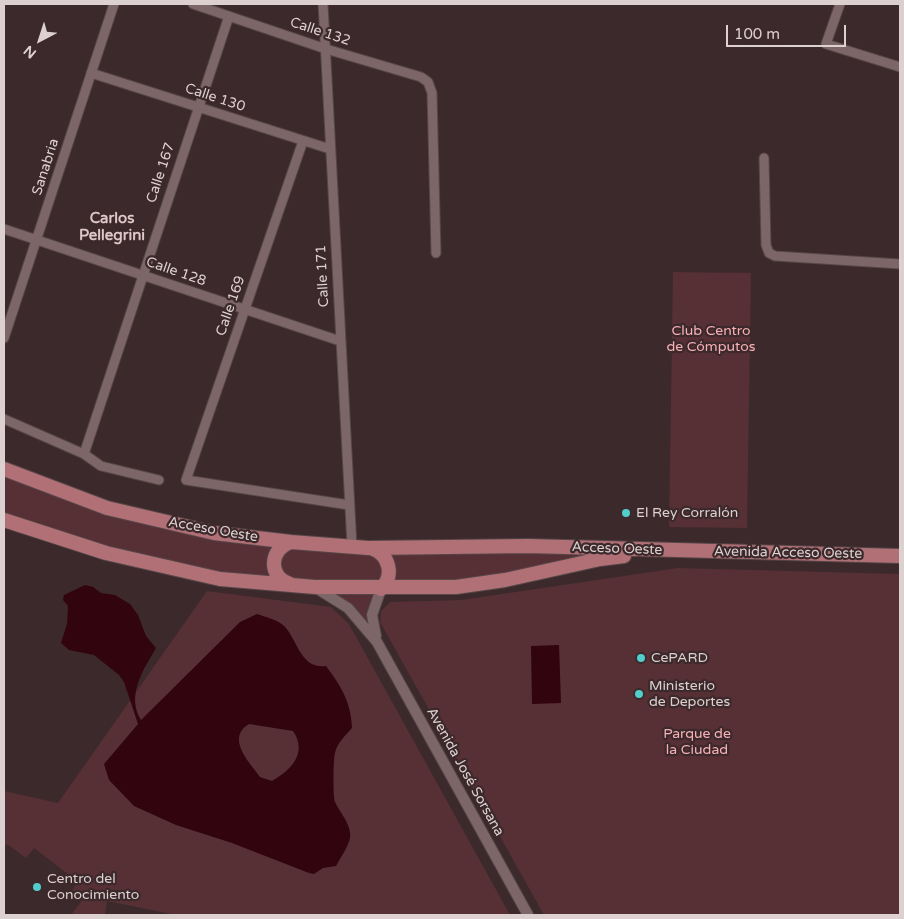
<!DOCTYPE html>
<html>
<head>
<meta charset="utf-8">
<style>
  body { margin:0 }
  #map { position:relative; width:904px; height:919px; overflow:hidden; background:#3c292b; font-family:"Varela Round",sans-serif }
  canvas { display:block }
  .frame { position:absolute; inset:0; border:5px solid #ddd0d1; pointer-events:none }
  .north { position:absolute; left:15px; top:15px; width:50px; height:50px; -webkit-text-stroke:4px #3c292b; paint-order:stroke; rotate:220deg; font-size:14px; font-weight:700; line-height:20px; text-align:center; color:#ddd0d1 }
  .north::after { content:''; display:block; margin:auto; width:18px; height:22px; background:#ddd0d1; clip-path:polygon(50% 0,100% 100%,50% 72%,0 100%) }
  .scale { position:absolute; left:726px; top:25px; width:120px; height:22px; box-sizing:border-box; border:2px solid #ddd0d1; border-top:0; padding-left:6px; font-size:15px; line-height:18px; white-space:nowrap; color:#ddd0d1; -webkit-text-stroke:4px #3c292b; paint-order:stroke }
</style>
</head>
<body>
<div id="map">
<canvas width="904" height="919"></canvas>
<div class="frame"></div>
<div class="north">N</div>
<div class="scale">100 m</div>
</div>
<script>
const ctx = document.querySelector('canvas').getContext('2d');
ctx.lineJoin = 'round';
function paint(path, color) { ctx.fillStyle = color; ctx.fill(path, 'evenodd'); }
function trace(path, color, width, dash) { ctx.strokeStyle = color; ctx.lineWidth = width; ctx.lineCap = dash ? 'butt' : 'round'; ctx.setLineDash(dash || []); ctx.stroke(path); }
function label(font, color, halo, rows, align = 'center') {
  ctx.font = font + ' "Varela Round",sans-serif'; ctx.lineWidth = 4.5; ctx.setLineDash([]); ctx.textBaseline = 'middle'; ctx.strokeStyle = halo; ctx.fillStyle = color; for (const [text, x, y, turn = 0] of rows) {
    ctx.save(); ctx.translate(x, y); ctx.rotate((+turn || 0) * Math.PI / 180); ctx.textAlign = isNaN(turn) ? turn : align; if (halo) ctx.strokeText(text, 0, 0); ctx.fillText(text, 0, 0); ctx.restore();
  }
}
paint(new Path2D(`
  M673 272 751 273 747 528 669 527Z
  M4 471 91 506 286 543 274 578 219 575 107 550 4 517Z
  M292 546 374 552 384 569 381 578 374 583 294 580 282 571 280 561 281 554Z
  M603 552 456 584 386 585 395 568 389 554Z
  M678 568 900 574V915H544L380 622 381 611 390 602 461 600Z
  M207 591 331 607 349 624 510 915H176L107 901 105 915H71L83 899 72 890 78 882 34 848 26 858 7 844 4 847V791L58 803Z
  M333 594 376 595 372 632Z`), '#563034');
paint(new Path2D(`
  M85 585 93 587 101 593 115 595 130 604 138 615 146 636 156 648C143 670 126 696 141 720L240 622 257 614C265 617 276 619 283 625 297 637 300 670 326 666 341 686 351 702 352 728 346 735 337 743 335 753 333 759 333 797 335 802 340 813 352 825 350 838 348 847 341 857 336 866L323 868 314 874 309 873 232 843 176 825 134 806 109 780 104 764 138 724 124 682 119 675 94 655 69 650 61 643 67 624 68 606 63 600 64 595ZM249 724 293 731C308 753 291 770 272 781L260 777C250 763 225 738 249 724Z
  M559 645 561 703 532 704 531 646Z`), '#32040e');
const minor = new Path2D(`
  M193 4 326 49 421 77 428 82 432 93 436 253
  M323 4 352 546
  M840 4 826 44 900 67
  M91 73 330 149
  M303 141 186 480 349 505
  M764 158 766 245 769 253 775 256 900 264
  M4 229 340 341
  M4 338 114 4
  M4 419 84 454 101 466 159 480
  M84 454 229 16`);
const tertiary = new Path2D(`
  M316 588 348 608 377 642 528 915
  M376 636 372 615 381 589`);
const trunk = new Path2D(`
  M4 469 107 508 214 533 291 542 368 548 528 546 900 556
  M4 520 106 553 220 579 315 587H456L505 580 600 559 624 556
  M371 548C389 554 395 575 381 589
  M290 584C268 577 269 549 291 542`);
trace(minor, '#564648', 11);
trace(tertiary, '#564648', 12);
trace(trunk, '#564648', 16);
trace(minor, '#7c6668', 9);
trace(tertiary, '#7c6668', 10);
trace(trunk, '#b07076', 14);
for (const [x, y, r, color] of [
  [626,513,5,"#53cdcb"],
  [641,658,5,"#53cdcb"],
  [639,694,5,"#53cdcb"],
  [37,887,5,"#53cdcb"]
]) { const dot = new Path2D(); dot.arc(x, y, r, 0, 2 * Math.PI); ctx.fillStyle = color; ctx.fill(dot); trace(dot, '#3c292b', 2); }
label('14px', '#ddd0d1', '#3c292b', [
  ["Calle 132",320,32,18],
  ["Calle 130",215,98,18],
  ["Sanabria",46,167,-72],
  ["Calle 167",161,173,-72],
  ["Calle 128",176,272,19],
  ["Calle 171",323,276,-93],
  ["Calle 169",231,306,-71],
  ["Acceso Oeste",213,530,10],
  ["Acceso Oeste",617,549,2],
  ["Avenida Acceso Oeste",788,553,1],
  ["Avenida José Sorsana",465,772,61]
]);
label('14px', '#f7b0b6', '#3c292b', [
  ["Club Centro",711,331],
  ["de Cómputos",711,347],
  ["Parque de",697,734],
  ["la Ciudad",697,750]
]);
label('14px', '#ddd0d1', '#3c292b', [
  ["El Rey Corralón",636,513],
  ["CePARD",651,658],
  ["Ministerio",649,686],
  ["de Deportes",649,702],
  ["Centro del",47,879],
  ["Conocimiento",47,895]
], 'left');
label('bold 15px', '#dfc6c7', '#3c292b', [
  ["Carlos",112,219],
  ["Pellegrini",112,236]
]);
</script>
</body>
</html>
